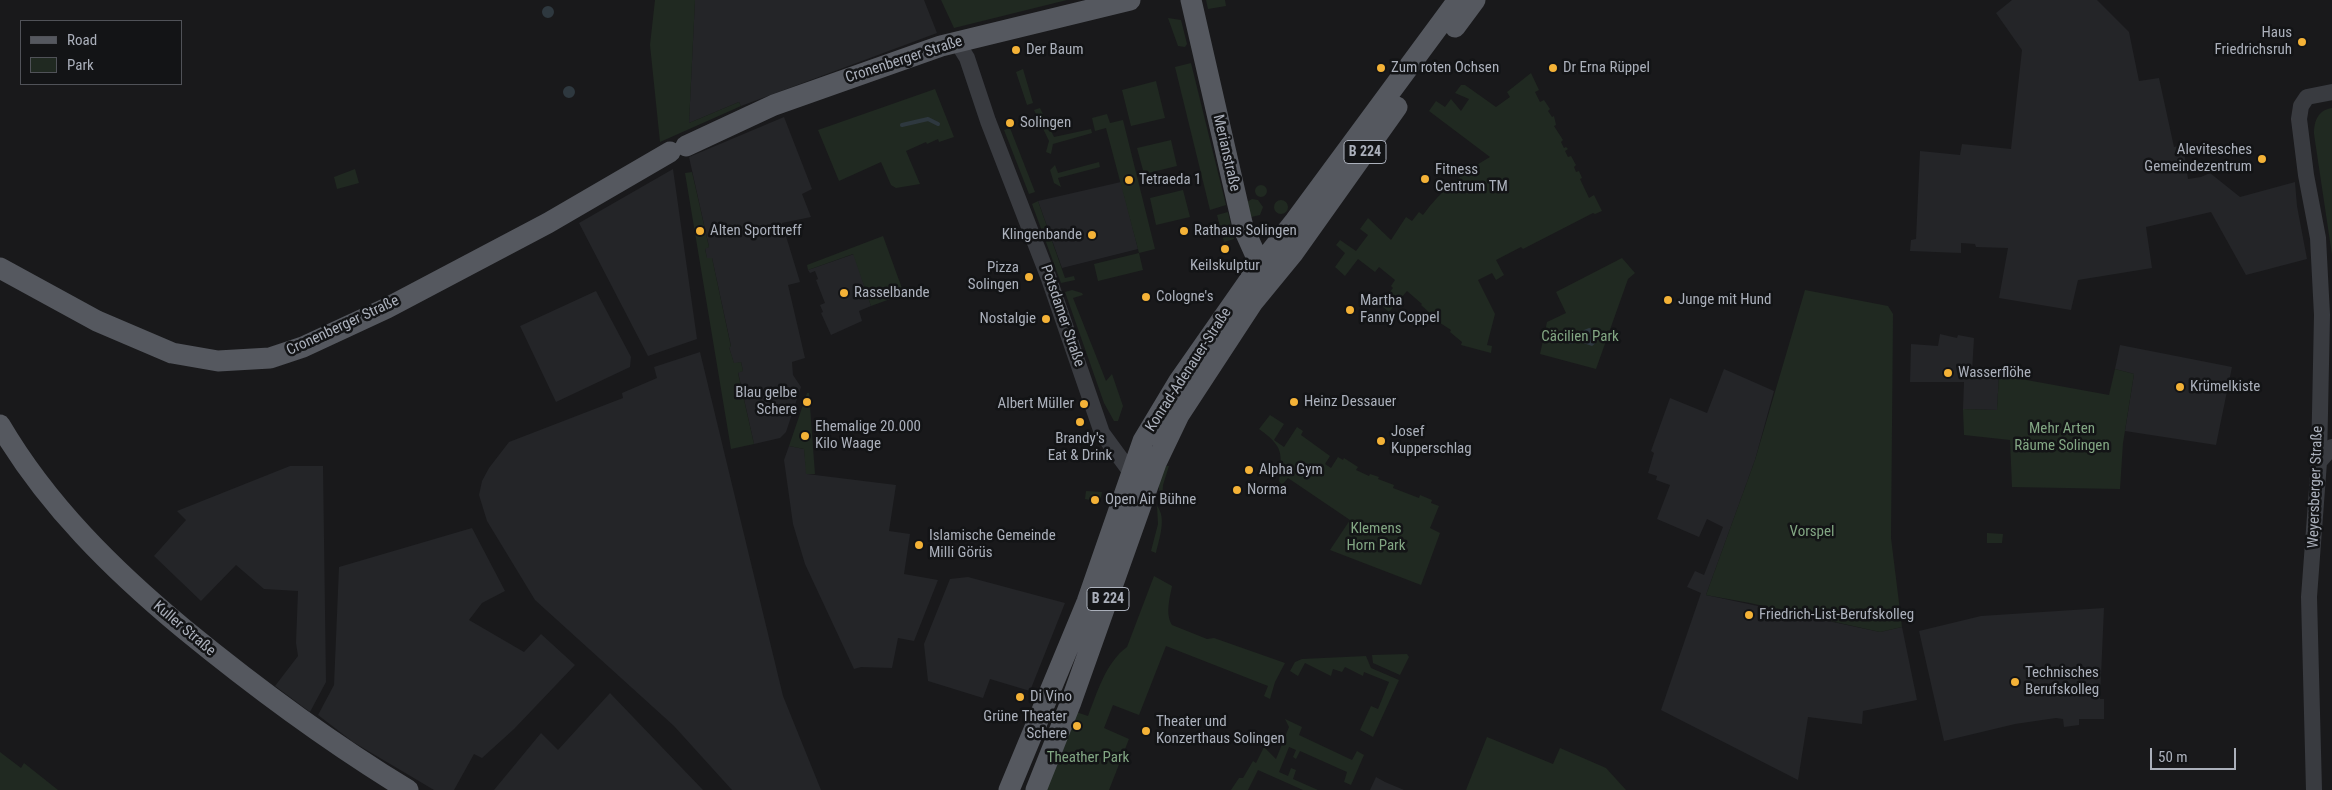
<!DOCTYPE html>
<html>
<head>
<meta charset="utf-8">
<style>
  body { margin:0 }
  #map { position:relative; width:2332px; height:790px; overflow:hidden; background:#19191b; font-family:"Roboto Condensed",sans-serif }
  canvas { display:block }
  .legend { position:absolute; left:20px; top:20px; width:162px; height:65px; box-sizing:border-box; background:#131416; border:1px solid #505258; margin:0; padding:6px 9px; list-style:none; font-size:15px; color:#abb0bb }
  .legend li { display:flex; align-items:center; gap:10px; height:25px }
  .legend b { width:25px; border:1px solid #505258 }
  .scale { position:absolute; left:2150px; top:748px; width:86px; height:22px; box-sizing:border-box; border:2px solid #abb0bb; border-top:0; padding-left:6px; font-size:15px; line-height:18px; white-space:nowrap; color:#abb0bb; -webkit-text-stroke:4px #131416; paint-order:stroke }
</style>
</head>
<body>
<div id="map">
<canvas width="2332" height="790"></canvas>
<ul class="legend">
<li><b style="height:6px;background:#55585f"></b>Road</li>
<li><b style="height:14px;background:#202921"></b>Park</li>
</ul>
<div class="scale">50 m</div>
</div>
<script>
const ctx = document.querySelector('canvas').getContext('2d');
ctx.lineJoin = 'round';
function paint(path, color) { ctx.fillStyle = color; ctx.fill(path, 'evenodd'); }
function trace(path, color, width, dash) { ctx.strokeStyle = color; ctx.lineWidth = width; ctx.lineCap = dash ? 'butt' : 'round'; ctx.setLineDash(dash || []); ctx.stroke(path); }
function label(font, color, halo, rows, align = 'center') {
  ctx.font = font + ' "Roboto Condensed",sans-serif'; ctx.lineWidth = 5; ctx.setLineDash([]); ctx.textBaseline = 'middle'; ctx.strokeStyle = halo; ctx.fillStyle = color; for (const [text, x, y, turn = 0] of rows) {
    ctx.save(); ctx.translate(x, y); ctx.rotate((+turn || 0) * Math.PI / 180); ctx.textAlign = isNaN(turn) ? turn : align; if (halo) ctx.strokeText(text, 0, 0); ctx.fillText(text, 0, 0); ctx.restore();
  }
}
paint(new Path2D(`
  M695 0H924L937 33 741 106 739 102 689 123Z
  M2012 0H2097L2129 32 2139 81 2159 78 2174 147 2183 145 2188 179 2201 177 2210 173 2240 197 2295 182 2297 206 2307 259 2246 275 2211 212 2146 227 2152 268 2078 280 2071 310 1999 298 2008 248 1976 247 1975 244 1961 243V253L1910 251 1911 240 1916 239 1920 151 1960 155 1962 144 2011 149 2022 50 1996 13Z
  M784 117 812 189 802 194 811 217 782 223 800 282 788 285 805 358 792 362 793 375 801 387 786 432 780 438 754 444 738 372 743 371 741 362 734 364 729 347 731 346 712 258 707 259 705 248 709 247 689 157Z
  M673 169 697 339 648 356 579 223Z
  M1121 182 1138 249 1062 268 1038 201Z
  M854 254 871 306 859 311 862 321 831 335 821 313 823 312 820 305 825 303 816 280 818 279 815 271 810 273 808 270Z
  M596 291 631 357 630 367 556 402 520 326Z
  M1940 334 1957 338 1958 335 1974 338 1972 372 1999 375 1997 410 1963 409 1964 382H1910L1911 344 1938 346Z
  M2120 345 2232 367 2216 445 2125 431 2134 374 2115 369Z
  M700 352 783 696 821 790H732L674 726 535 600 487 521 479 495 482 481 489 468 509 442 623 398 622 393 657 378 654 367Z
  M1724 369 1774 391 1755 460 1706 595 1880 632 1902 627 1917 700 1863 711 1862 724 1808 717 1798 780 1661 710 1701 593 1687 587 1695 571 1704 575 1723 527 1707 519 1699 537 1657 519 1670 485 1656 480 1657 476 1648 473 1654 453 1651 451 1670 398 1707 413Z
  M789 446 804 449 807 474 896 485 889 531 910 534 904 574 938 580 914 641 898 638 892 668 861 667 854 669 805 564 793 524 784 460Z
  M290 466H323L326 682 310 712 275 686 298 656 296 643 298 591 264 589 236 565 201 601 154 556 186 520 177 511Z
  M472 528 505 591 482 603 469 620 524 652 541 634 575 665 514 729 482 758 474 754 454 790H434L353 742 318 715 334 685 339 567Z
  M968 577 1065 603 1030 691 990 679 983 698 928 681 924 644 950 579Z
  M2104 608 2100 699H2104V719H2079V725L2064 727 2063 719 2056 718 2015 724 1944 741 1919 631 1981 616Z
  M610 693 703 790H494L541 733 558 750Z
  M1376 777 1385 782 1404 790H1370Z`), '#242528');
paint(new Path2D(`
  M655 0H695L689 123 739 102 741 106 660 142 650 45Z
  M941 0H1067L954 28Z
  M1206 0H1225L1226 6 1208 9Z
  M1168 18 1181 20 1187 44 1185 47 1178 46Z
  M1191 63 1226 205 1210 210 1175 67Z
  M1023 69 1033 103 1027 105 1016 72Z
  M1531 73 1539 90 1535 92 1540 102 1544 100 1550 109 1548 111 1552 117 1554 116 1556 125 1554 126 1563 140 1561 142 1564 148 1566 147 1568 149 1565 151 1568 157 1571 156 1576 165 1574 167 1576 172 1579 171 1582 178 1580 179 1589 198 1594 195 1602 211 1595 214 1593 213 1523 249 1521 247 1496 260 1504 275 1496 280 1492 273 1478 280 1495 314 1487 345 1492 346 1491 353 1461 345 1462 342 1450 332 1451 330 1431 317 1432 315 1421 305 1422 304 1407 291 1389 312 1377 302 1382 296 1385 298 1393 288 1391 286 1395 280 1379 267 1375 272 1358 259 1345 276 1335 267 1345 253 1336 245 1340 240 1356 251 1368 235 1360 229 1368 218 1391 240 1406 217 1412 221 1419 212 1423 215C1440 191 1464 172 1490 157L1429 111 1436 101 1445 107 1451 99 1461 111 1469 99 1455 93 1461 85H1465L1496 107 1510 97 1507 92Z
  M1156 81 1165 118 1131 126 1122 90Z
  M935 89 954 137 939 142 938 139 927 144 926 142 906 151 920 184 896 188 891 185 881 162 839 181 818 130Z
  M1040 108 1054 137 1091 129 1092 133 1053 144 1051 154 1046 152 1049 141 1034 110Z
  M2332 108V255L2314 134C2314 121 2318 110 2332 108Z
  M1107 114 1110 123 1123 120 1155 249 1139 253 1143 270 1098 281 1094 264 1139 253 1106 128 1095 131 1092 118Z
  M1010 128 1035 192 1029 194 1004 130Z
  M1171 140 1177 166 1144 174 1137 148Z
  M1099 162 1100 167 1058 178 1061 187 1054 183 1050 170 1055 165 1058 173Z
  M355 169 359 183 337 189 334 177Z
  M692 172 709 247 705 249 707 258H712L731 347H729L734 363 741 362 743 371 738 373 754 444 731 449 685 173Z
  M1255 191a6 6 0 1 1 12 0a6 6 0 1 1-12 0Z
  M1183 190 1190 217 1156 225 1150 198Z
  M1252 199 1258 200 1263 207 1260 215 1251 217 1247 202Z
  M1274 207a7 7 0 1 1 14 0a7 7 0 1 1-14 0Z
  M1038 201 1065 278 1074 276 1075 280 1061 283 1032 204Z
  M1228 212 1234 239 1224 242 1217 215Z
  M1258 229a6 6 0 1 1 12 0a6 6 0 1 1-12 0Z
  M883 236 904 294 871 306 853 254 808 270 807 265Z
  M1622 258 1635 273 1628 279 1596 369 1540 354 1547 322 1566 313 1556 292Z
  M1072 290 1082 293 1083 295 1073 298 1106 381 1112 374 1123 406 1118 421H1114L1104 403 1065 292Z
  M1805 290 1888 306 1893 314 1891 538 1902 627 1880 632 1750 603 1706 595 1755 460Z
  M2115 369 2134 374 2123 443 2120 489 2012 487 2010 440 1964 435 1963 409 1997 410 1999 375 2109 395Z
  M807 393H809L815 474H806L804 449 789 446Z
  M1270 415 1284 424 1274 440 1284 447 1297 427 1303 431 1301 435 1330 456 1325 464 1331 468 1338 457 1343 460 1344 458 1358 467 1356 470 1369 476 1370 474 1379 477 1378 479 1394 485 1393 488 1419 498 1420 495 1432 500 1431 503 1439 506 1430 528 1440 533 1421 585 1330 550 1350 520 1288 478 1282 485 1279 481C1282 453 1284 447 1259 429Z
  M1165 466H1169L1163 485 1162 501 1159 500V483Z
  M1086 491 1102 492 1100 502 1085 499Z
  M1157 506C1167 518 1159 539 1156 553L1151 551 1158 524Z
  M1987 533 2003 534 2002 543H1987Z
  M1154 576 1172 586C1170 597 1165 614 1172 625L1207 639 1214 638 1285 663 1275 682 1270 699 1264 696 1268 686 1166 646 1139 715 1113 705 1104 728 1129 739 1109 790H1042L1073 711 1088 716C1097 693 1106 662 1127 647Z
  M1407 654 1409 657 1400 675 1373 663 1372 655Z
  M1366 656 1371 668 1399 680 1373 737 1360 730 1371 706 1378 709 1389 682 1364 672 1363 676 1345 667 1342 672 1333 669 1331 676 1305 663 1298 676 1290 671 1295 662 1302 659Z
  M1285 719 1302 727 1299 735 1352 760 1357 751 1364 755 1351 785 1344 782 1347 772 1300 751 1296 759 1293 757 1296 750 1289 747 1279 772 1288 776 1291 768 1296 770 1293 779 1318 790H1303L1258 770 1248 790H1231L1239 778H1243L1253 761 1256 763 1264 747 1276 759 1289 727Z
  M1487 737 1553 764 1560 748 1606 768 1626 790H1466Z
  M0 752 21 768 24 763 58 790H0Z`), '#202921');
paint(new Path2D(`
  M542 12a6 6 0 1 1 12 0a6 6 0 1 1-12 0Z
  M563 92a6 6 0 1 1 12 0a6 6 0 1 1-12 0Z
  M1589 328 1593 329 1598 335 1597 342 1592 346 1580 342 1570 344 1565 341 1567 332H1579Z`), '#2e383f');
trace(new Path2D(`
  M902 125 928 119 938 124`), '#2e383f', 4);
trace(new Path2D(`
  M957 42 967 58 988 121 1048 276 1102 433 1132 474
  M2319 462 2332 447
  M2314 790 2309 597 2319 462 2322 315 2318 238 2306 175 2299 119 2301 106 2307 97 2332 92`), '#393b40', 16);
trace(new Path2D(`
  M1191 0 1243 227 1260 265V278
  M1455 27 1475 0
  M686 146 774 105 941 46 1130 0
  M0 268 97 321 172 353 218 361 270 358 303 347 387 308 548 223 670 152
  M0 425C47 505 113 570 184 629 256 688 329 742 408 790
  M1009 790 1087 602 1143 441 1179 381 1260 265 1295 221 1458 0
  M1036 790 1071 702 1156 463 1179 415 1253 302 1294 252 1397 107`), '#55585f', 21);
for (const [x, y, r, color] of [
  [2302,42,5,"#f4b237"],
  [1016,50,5,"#f4b237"],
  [1381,68,5,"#f4b237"],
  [1553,68,5,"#f4b237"],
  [1010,123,5,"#f4b237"],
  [2262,159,5,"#f4b237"],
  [1425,179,5,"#f4b237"],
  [1129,180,5,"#f4b237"],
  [700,231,5,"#f4b237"],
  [1184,231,5,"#f4b237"],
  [1092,235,5,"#f4b237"],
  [1225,249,5,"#f4b237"],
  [1029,277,5,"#f4b237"],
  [844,293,5,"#f4b237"],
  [1146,297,5,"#f4b237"],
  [1668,300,5,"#f4b237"],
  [1350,310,5,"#f4b237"],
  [1046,319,5,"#f4b237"],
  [1948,373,5,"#f4b237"],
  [2180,387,5,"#f4b237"],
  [807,402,5,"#f4b237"],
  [1294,402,5,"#f4b237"],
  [1084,404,5,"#f4b237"],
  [1080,422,5,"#f4b237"],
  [805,436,5,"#f4b237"],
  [1381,441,5,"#f4b237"],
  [1249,470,5,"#f4b237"],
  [1237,490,5,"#f4b237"],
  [1095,500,5,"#f4b237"],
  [919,545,5,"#f4b237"],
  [1749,615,5,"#f4b237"],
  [2015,682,5,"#f4b237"],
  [1020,697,5,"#f4b237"],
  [1077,726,5,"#f4b237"],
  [1146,731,5,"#f4b237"]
]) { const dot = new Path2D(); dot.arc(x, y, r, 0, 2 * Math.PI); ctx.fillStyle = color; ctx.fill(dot); trace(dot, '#131416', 2); }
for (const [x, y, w] of [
  [1365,152,42],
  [1108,599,42]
]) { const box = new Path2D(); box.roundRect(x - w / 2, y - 11.5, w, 23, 4); ctx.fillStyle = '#131416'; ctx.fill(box); trace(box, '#abb0bb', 1); }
label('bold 14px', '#abb0bb', null, [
  ["B 224",1365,152],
  ["B 224",1108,599]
]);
label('15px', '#abb0bb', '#131416', [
  ["Haus",2292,33,"right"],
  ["Friedrichsruh",2292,50,"right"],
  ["Der Baum",1026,50],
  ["Zum roten Ochsen",1391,68],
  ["Dr Erna Rüppel",1563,68],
  ["Solingen",1020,123],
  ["Alevitesches",2252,150,"right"],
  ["Gemeindezentrum",2252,167,"right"],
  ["Fitness",1435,170],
  ["Centrum TM",1435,187],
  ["Tetraeda 1",1139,180],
  ["Alten Sporttreff",710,231],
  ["Rathaus Solingen",1194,231],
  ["Klingenbande",1082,235,"right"],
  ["Keilskulptur",1225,266,"center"],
  ["Pizza",1019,268,"right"],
  ["Solingen",1019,285,"right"],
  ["Rasselbande",854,293],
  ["Cologne's",1156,297],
  ["Junge mit Hund",1678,300],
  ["Martha",1360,301],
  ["Fanny Coppel",1360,318],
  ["Nostalgie",1036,319,"right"],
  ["Wasserflöhe",1958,373],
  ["Krümelkiste",2190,387],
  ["Blau gelbe",797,393,"right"],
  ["Schere",797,410,"right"],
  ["Heinz Dessauer",1304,402],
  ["Albert Müller",1074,404,"right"],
  ["Ehemalige 20.000",815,427],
  ["Kilo Waage",815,444],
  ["Josef",1391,432],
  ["Kupperschlag",1391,449],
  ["Brandy's",1080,439,"center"],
  ["Eat & Drink",1080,456,"center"],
  ["Alpha Gym",1259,470],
  ["Norma",1247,490],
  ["Open Air Bühne",1105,500],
  ["Islamische Gemeinde",929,536],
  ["Milli Görüs",929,553],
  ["Friedrich-List-Berufskolleg",1759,615],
  ["Technisches",2025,673],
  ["Berufskolleg",2025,690],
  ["Di Vino",1030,697],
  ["Grüne Theater",1067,717,"right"],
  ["Schere",1067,734,"right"],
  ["Theater und",1156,722],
  ["Konzerthaus Solingen",1156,739]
], 'left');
label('15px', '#abb0bb', '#131416', [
  ["Cronenberger Straße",904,60,-18],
  ["Merianstraße",1226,153,77],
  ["Potsdamer Straße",1062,316,71],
  ["Cronenberger Straße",343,326,-25],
  ["Konrad-Adenauer-Straße",1189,370,-57],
  ["Weyersberger Straße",2316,487,-88],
  ["Kuller Straße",184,629,40]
]);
label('15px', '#82a683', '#131416', [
  ["Cäcilien Park",1580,337],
  ["Mehr Arten",2062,429],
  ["Räume Solingen",2062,446],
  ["Klemens",1376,529],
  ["Horn Park",1376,546],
  ["Vorspel",1812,532],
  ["Theather Park",1088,758]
]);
</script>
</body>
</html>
